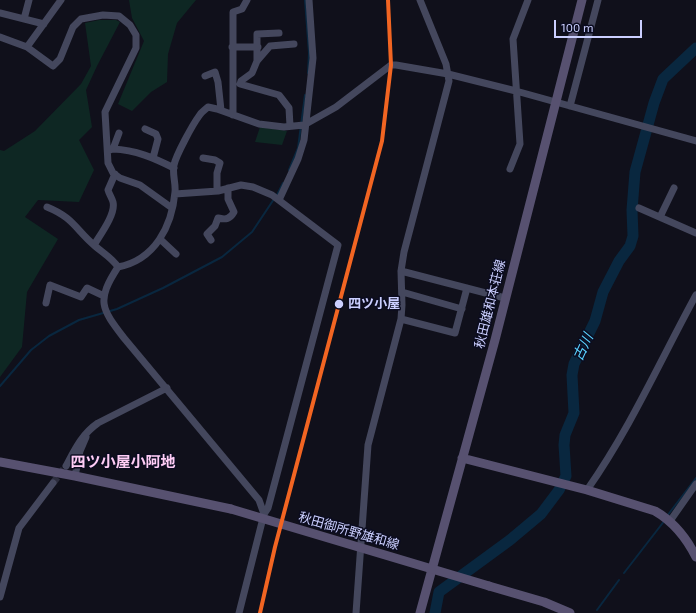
<!DOCTYPE html>
<html>
<head>
<meta charset="utf-8">
<style>
  body { margin:0 }
  #map { position:relative; width:696px; height:613px; overflow:hidden; background:#10101b; font-family:"Exo 2",sans-serif }
  canvas { display:block }
  .scale { position:absolute; left:554px; top:20px; width:88px; height:18px; box-sizing:border-box; border:2px solid #cbcfff; border-top:0; padding-left:5px; font-size:12px; line-height:14px; white-space:nowrap; color:#cbcfff; -webkit-text-stroke:3px #0b0c20; paint-order:stroke }
</style>
</head>
<body>
<div id="map">
<canvas width="696" height="613"></canvas>
<div class="scale">100 m</div>
</div>
<script>
const ctx = document.querySelector('canvas').getContext('2d');
ctx.lineJoin = 'round';
function paint(path, color) { ctx.fillStyle = color; ctx.fill(path, 'evenodd'); }
function trace(path, color, width, dash) { ctx.strokeStyle = color; ctx.lineWidth = width; ctx.lineCap = dash ? 'butt' : 'round'; ctx.setLineDash(dash || []); ctx.stroke(path); }
function label(font, color, halo, rows, align = 'center') {
  ctx.font = font + ' "Exo 2","Noto Sans JP",sans-serif'; ctx.lineWidth = 3; ctx.setLineDash([]); ctx.textBaseline = 'middle'; ctx.strokeStyle = halo; ctx.fillStyle = color; for (const [text, x, y, turn = 0] of rows) {
    ctx.save(); ctx.translate(x, y); ctx.rotate((+turn || 0) * Math.PI / 180); ctx.textAlign = isNaN(turn) ? turn : align; if (halo) ctx.strokeText(text, 0, 0); ctx.fillText(text, 0, 0); ctx.restore();
  }
}
paint(new Path2D(`
  M129 0H196L177 23 168 54 167 82 151 92 132 111 118 104 144 41 132 18Z
  M99 20H116L120 22 97 66 86 90 92 127 79 140 94 170 79 202 38 200 25 217 58 239 27 292 22 347 0 377V150L4 151 35 131 81 84 91 66 85 23Z
  M260 127 287 131 282 145 255 142Z`), '#0e2723');
trace(new Path2D(`
  M305 0 309 53 308 73
  M289 170 298 148 305 95
  M277 195 283 183
  M0 386 31 350 49 336 79 320 117 309 163 288 222 257 252 232 274 199
  M667 516 696 478
  M624 573 665 520
  M597 610 619 580`), '#09273f', 2);
trace(new Path2D(`
  M435 613 439 592 510 540 541 514 559 490 566 476 564 445 565 435 574 413 572 375 574 364 595 321 603 292 619 261 630 246 633 236 632 210 635 172 654 103 663 79 696 48`), '#09273f', 11);
trace(new Path2D(`
  M53 483 66 466`), '#2c2d3d', 7, [7, 3.5]);
trace(new Path2D(`
  M0 13 44 24
  M24 19 29 0
  M0 37 27 47 53 66 60 59 73 27 81 19 103 15 119 16 130 25 136 35V48L105 112 108 163 113 173 120 178 140 185 172 208
  M27 47 61 0
  M232 47H258
  M257 61V34L279 33
  M205 76 215 72 218 82 221 110
  M570 106 598 0
  M233 115V12L242 9 247 0
  M290 126 289 108 279 95 240 84 241 81 252 73 257 61 270 46 294 44
  M145 129 156 134 158 139 153 158
  M113 149C136 150 154 158 174 168
  M110 150 113 149 119 133
  M203 158 215 160 220 163 217 173V191
  M510 169 520 144 513 39 528 0
  M175 194 218 191 241 185 253 187 272 195 338 245 268 508 264 514 239 613
  M279 200 298 159 304 140 313 58 309 0
  M47 207C74 218 75 229 95 246 103 253 112 258 118 267
  M639 208 696 233
  M660 217 674 188
  M160 239 176 254
  M211 240 207 234 215 226 218 218C226 220 230 219 234 212L228 199V188
  M94 245C100 235 116 214 113 202 112 198 109 194 108 190L115 174
  M401 271 505 298
  M402 292 462 309
  M46 303 50 285 81 297 87 288 104 296
  M401 319 455 333 467 288
  M66 466C75 449 82 434 98 423L167 388
  M75 476 80 451 86 437
  M587 490C630 429 660 361 696 295
  M264 514 259 500 124 338C101 308 96 301 118 267 155 260 172 226 175 192 176 183 172 174 174 165 176 155 193 124 199 116 201 112 205 110 208 107L217 109 259 124 284 127 304 125 336 107 391 65H396L448 74 516 91 696 141
  M670 521 696 484
  M0 597 19 528 53 483
  M356 613 368 445 401 319 402 305 401 271 404 252 449 81 446 64 420 0`), '#44475d', 7);
trace(new Path2D(`
  M462 458 587 490 655 511C674 522 686 537 696 557
  M0 462 75 476 231 509
  M489 586 544 602 570 613
  M420 613 495 340 582 0`), '#575170', 9);
trace(new Path2D(`
  M231 509 489 586`), '#575170', 9);
trace(new Path2D(`
  M260 613 275 547 382 141 391 65 388 0`), '#f26522', 4);
for (const [x, y, r, color] of [
  [339,304,5,"#cbcfff"]
]) { const dot = new Path2D(); dot.arc(x, y, r, 0, 2 * Math.PI); ctx.fillStyle = color; ctx.fill(dot); trace(dot, '#0b0c20', 1.5); }
label('bold 13px', '#cbcfff', '#0b0c20', [
  ["四ツ小屋",348,304]
], 'left');
label('13px', '#cbcfff', '#0b0c20', [
  ["秋田雄和本荘線",490,304,-76],
  ["秋田御所野雄和線",349,531,16]
]);
label('italic 14px', '#59d2ff', '#0b0c20', [
  ["古川",583,347,-65]
]);
label('bold 15px', '#ffcdf6', '#0b0c20', [
  ["四ツ小屋小阿地",123,462]
]);
</script>
</body>
</html>
